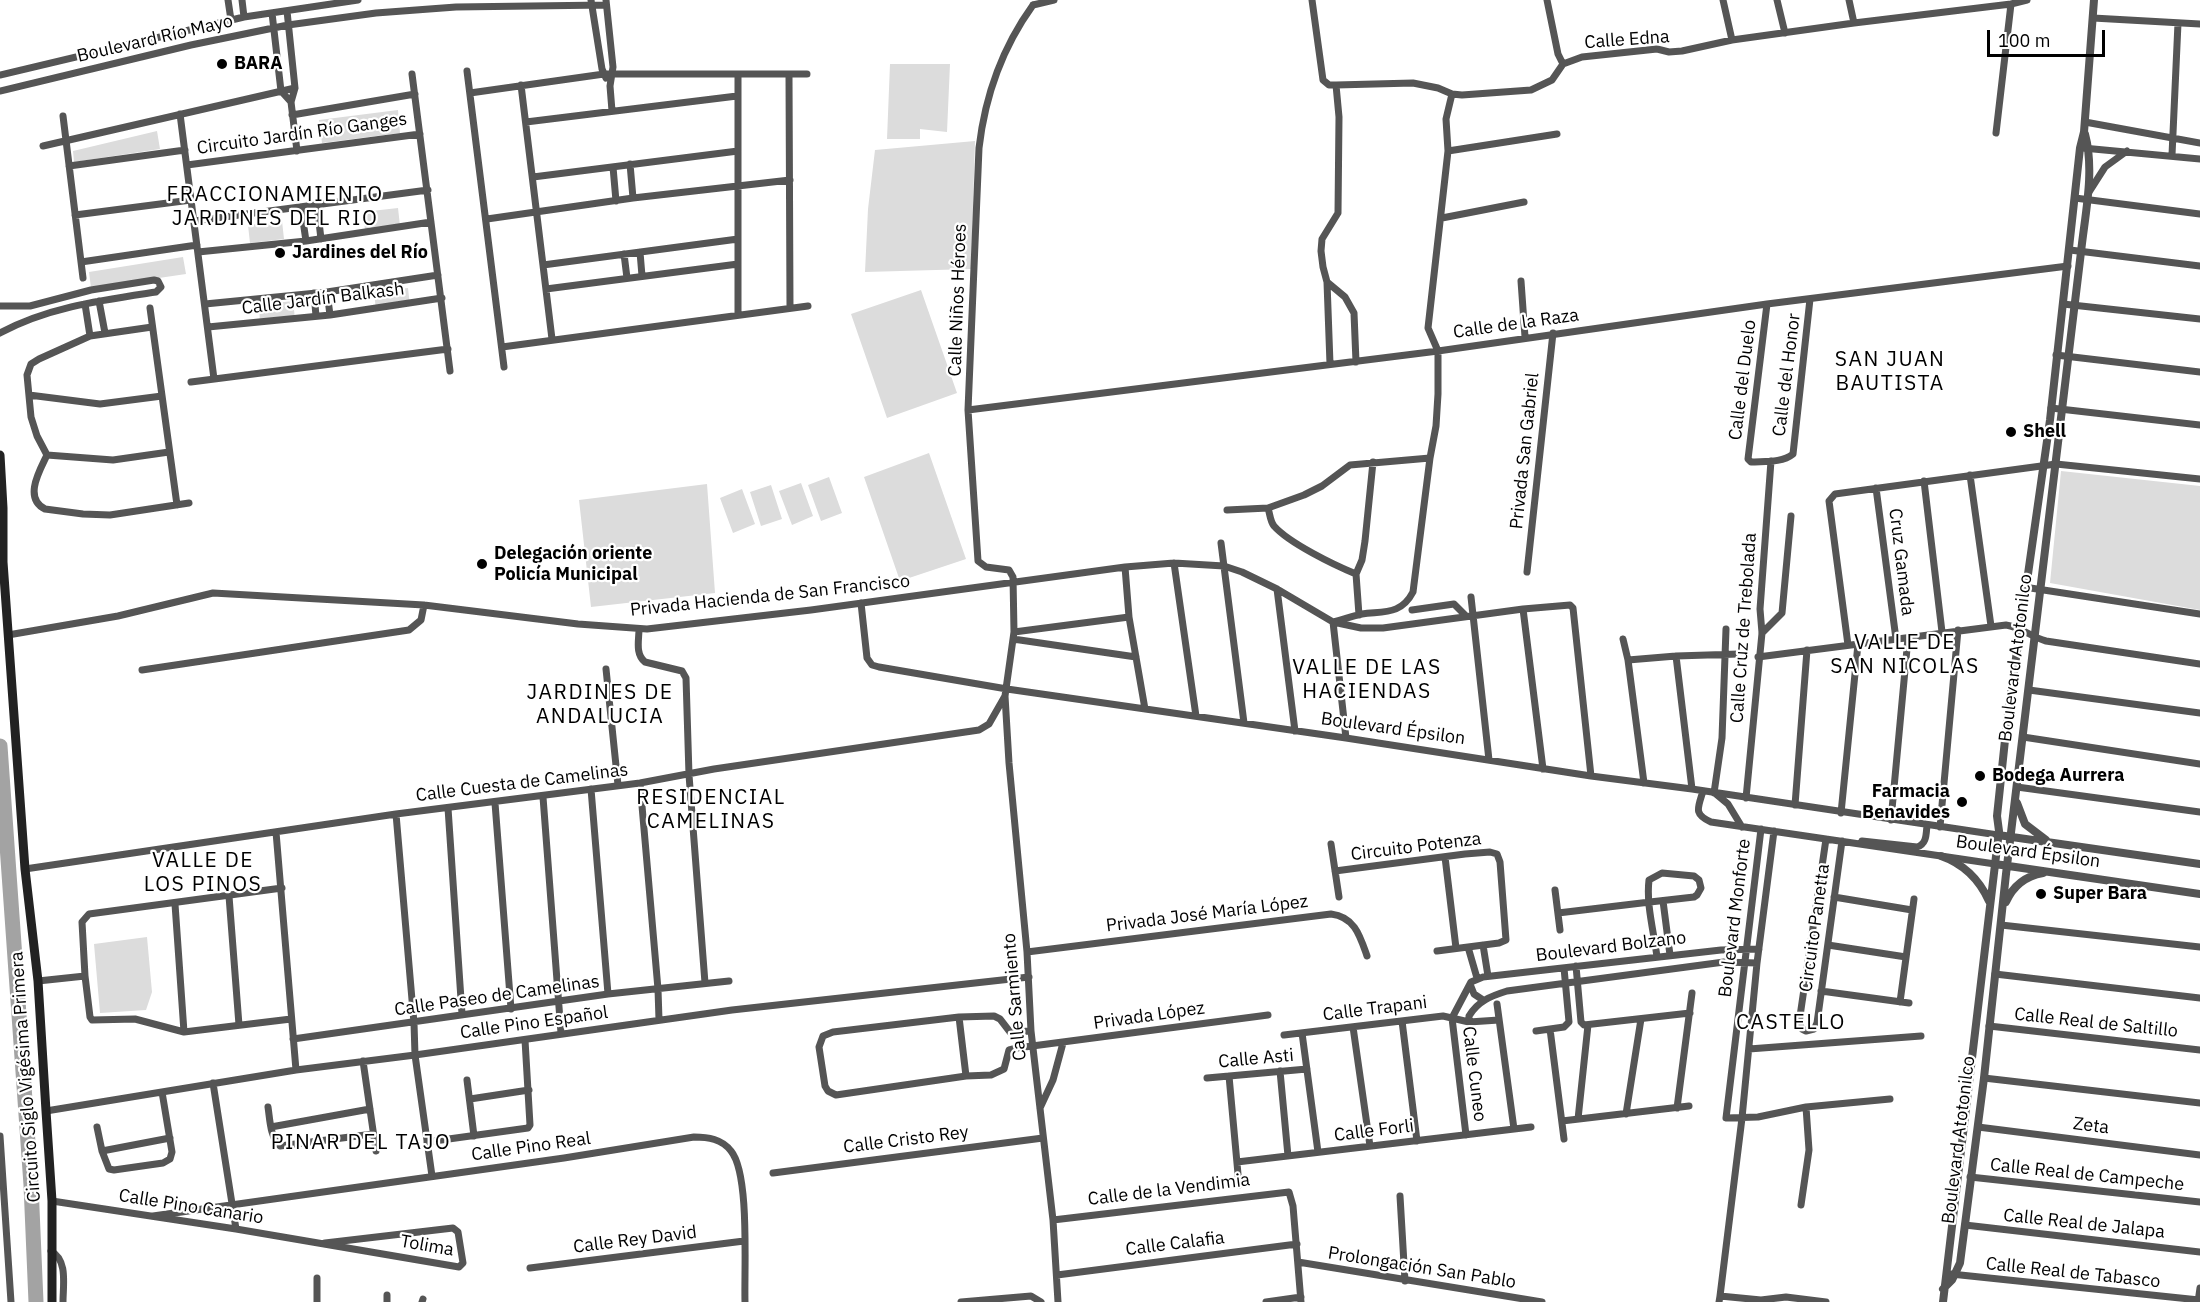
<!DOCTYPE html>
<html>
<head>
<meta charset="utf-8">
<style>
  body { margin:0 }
  #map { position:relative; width:2200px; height:1302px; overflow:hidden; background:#fff; font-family:"IBM Plex Sans",sans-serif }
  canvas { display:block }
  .scale { position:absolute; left:1987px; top:30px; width:118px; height:27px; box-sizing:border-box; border:3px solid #000; border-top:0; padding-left:8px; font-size:18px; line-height:21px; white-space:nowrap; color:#000; -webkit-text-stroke:4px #fff; paint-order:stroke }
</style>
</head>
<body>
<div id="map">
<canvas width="2200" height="1302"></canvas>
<div class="scale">100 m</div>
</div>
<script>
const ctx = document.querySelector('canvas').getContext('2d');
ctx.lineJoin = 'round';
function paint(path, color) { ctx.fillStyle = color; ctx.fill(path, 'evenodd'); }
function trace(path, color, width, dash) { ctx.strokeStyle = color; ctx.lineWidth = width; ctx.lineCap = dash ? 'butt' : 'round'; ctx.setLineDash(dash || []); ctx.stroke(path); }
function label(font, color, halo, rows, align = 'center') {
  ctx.font = font + ' "IBM Plex Sans",sans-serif'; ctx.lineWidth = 4.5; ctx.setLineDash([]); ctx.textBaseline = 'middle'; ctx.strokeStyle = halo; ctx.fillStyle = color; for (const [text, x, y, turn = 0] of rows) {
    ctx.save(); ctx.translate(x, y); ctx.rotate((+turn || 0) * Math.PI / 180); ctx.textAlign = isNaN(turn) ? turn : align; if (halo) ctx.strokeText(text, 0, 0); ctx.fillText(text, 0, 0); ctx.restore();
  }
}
paint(new Path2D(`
  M890 64H950L947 132 920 129V139H887Z
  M398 110 400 133 322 143 319 120Z
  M157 131 160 149 74 162 73 151Z
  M975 141 971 269 865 272 868 209 875 150Z
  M398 208 400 226 365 230 363 212Z
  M282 221 284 239 250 243 248 225Z
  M183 257 186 274 91 288 89 272Z
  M408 288 410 306 376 310 374 292Z
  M921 290 957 393 887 418 851 314Z
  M293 301 295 319 260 323 259 305Z
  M929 453 966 559 900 581 864 477Z
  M2061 471 2200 486V610L2050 583Z
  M829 477 842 513 821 521 808 485Z
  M801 483 813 516 792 525 779 491Z
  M707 484 715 593 591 607 579 500Z
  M771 485 782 519 761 526 750 492Z
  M742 489 755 524 733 533 720 498Z
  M147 937 152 992 146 1010 100 1013 94 944Z`), '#dcdcdc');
trace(new Path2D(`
  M0 746 31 1185 36 1302`), '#a3a3a3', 15);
trace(new Path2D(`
  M228 0 231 20
  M242 0 244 17
  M591 0 602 69 606 78
  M606 0 613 67 610 86 612 111
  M1312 0 1323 80 1329 85H1336L1413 83 1438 88 1452 94 1462 95 1531 90 1552 80 1563 64 1582 57 1657 49 1669 52 1682 51 1732 40 1854 23 2011 4 2027 0
  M1547 0 1558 54 1563 64
  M1723 0 1732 40
  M1777 0 1785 33
  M1849 0 1854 23
  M1033 5C1002 48 985 96 979 148L968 410 978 561 986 567 1009 570 1013 577 1014 632 1005 696 1009 763 1027 952 1031 1031 1053 1220 1058 1302
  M1033 5 1054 0
  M287 11 295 88 291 102 297 151
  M272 13 281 91 291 102
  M2093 18 2200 24
  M467 71 504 367
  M412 74 450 371
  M0 75 244 17 358 0
  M789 75 790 308
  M521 85 552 339
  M1336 85 1339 117 1338 213 1322 239 1321 251 1323 267 1327 282 1345 297 1354 313 1356 362
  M0 91 191 45 288 25 376 13 456 7 606 5
  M470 93 604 74H807
  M180 114 214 379
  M292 115 415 94
  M63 116 83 278
  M526 122 737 96
  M2085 122 2200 143
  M1996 133 2011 4
  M43 146 295 88
  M2083 148 2200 159
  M1448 151 1557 134
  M2172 155 2178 23
  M630 164 633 198
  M187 165 420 134
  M69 166 185 150
  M613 167 616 201
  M533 177 738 151
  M2089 192 2105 167 2127 151
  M2075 198 2200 214
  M317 205 321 239
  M301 207 306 241
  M75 215 191 200
  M1442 218 1524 202
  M487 219 633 198 790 180
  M194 221 428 190
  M2070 250 2200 266
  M198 252 306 241 431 222
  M640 252 642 276
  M624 254 627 278
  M81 262 197 245
  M543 265 738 239
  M1521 281 1525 337
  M1327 282 1330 364
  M546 289 738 264
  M327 292 330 315
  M314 293 316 316
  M99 301 105 333
  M85 304 90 336
  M205 304 327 292 438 275
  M1767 304 1748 459 1751 462C1764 461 1782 463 1793 454L1810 299
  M2063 304 2200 319
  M0 306H30L91 290 154 280 158 281 161 287 156 292C103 300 48 307 0 333
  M150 308 177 505
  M738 315V75
  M152 327 90 336 39 359 31 364 27 375 31 417 37 436 47 455C40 470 23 498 45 509L83 514 110 515 189 503
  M208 327 330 315 442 298
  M502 347 808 306
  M2056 355 2200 372
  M191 382 448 349
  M29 395 100 404 162 396
  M2051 408 2200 425
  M968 410 1438 351 1767 304 2068 266
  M47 455 113 460 169 452
  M1970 475 1991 626
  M1924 481 1942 632
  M1876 488 1896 639
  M1268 508C1270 514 1270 521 1274 526 1289 543 1334 565 1356 574L1359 615
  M1227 510 1268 508 1304 495 1322 486 1350 465 1430 458
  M1221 543 1244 723
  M1174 563 1196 716
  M1125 567 1129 617 1145 709
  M1527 572 1553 333
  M1356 574 1362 560 1365 541 1373 462
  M2024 587 2200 614
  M1277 589 1295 731
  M1471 597 1489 760
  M861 603 867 658 872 665 879 667 1007 689 1346 738 1591 776 1692 789 1998 835
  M1523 609 1543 769
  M1412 610 1454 604 1466 616
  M639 629C639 640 635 654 645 662L682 671 686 678 689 775 705 983
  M1014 632 1129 617
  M1762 633 1782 613 1791 516
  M8 635 118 616 213 593 424 605 578 624 647 629 811 610 1125 567 1174 563 1224 566 1242 572 1277 589 1333 622 1361 628H1383L1523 609 1570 605 1573 608 1591 776
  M1013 639 1136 657
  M1623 639 1628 660 1644 783
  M1848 645 1829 501 1835 494 2056 464 2200 479
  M1676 656 1692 789
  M1758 657 2006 625C2021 627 2031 637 2046 641L2200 664
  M1628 660 1676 656 1739 654
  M606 669 618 785
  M142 670 409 630 421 620 424 605
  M2029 690 2200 713
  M2023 737 2200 764
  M1346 738 1333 622C1342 620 1352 616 1362 614 1384 611 1401 615 1413 592L1430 458 1436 426 1438 394V351L1428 328 1448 151 1446 119 1452 94
  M640 783 658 989 659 1020
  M2017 787 2200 812
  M591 789 608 994
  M1703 791C1698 808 1693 814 1711 822L1995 864
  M1714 793 1722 738 1726 629
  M1716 794 1728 804 1742 827
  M543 797 561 1033
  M1746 798 1762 633 1760 609 1771 461
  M495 803 511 1009
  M1795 805 1807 650
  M448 808 462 1014
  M1841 813 1858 644
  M396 814 414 1023 415 1055 432 1176
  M1891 820 1908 638
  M1940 827 1958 630
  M1761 829 1726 1118 1758 1117 1806 1107 1890 1099
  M276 832 296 1070
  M1826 839 1799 1023 1802 1029 1806 1031 1814 1029 1817 1023 1842 841
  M1862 841 1917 847C1927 844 1926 834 1927 825
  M1331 844 1339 897
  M1445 857 1456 948
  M25 869 396 814 640 783 714 769 979 730 989 724 1005 696
  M1335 871 1465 854 1490 852 1497 854 1500 862 1506 940 1499 943 1437 951
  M282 888 89 914 82 922 85 976 90 1017 92 1020 135 1019 184 1032 291 1019
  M1555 890 1560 930
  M229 896 239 1025
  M1834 897 1912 910
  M1663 901 1670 955
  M175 904 184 1032
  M1558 913 1650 902 1694 897 1697 895 1701 888 1699 880 1694 876 1662 873 1649 880C1646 905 1654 932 1657 957
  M2001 925 2200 947
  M1483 945 1488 976
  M1828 945 1906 957
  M1468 947 1477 978
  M1027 952 1331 914C1355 917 1360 936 1367 956
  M1576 966 1581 1022 1584 1025 1690 1013
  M1995 974 2200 998
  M38 981 85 976
  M1470 984 1474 994 1483 1000
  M1821 991 1909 1003
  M1900 1002 1914 899
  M1497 1004 1514 1129
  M959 1017 966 1076
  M1452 1018 1471 982 1483 977 1721 950 1759 949
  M1452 1018 1466 1135
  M1402 1021 1417 1141
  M1469 1022V1016C1478 1001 1491 996 1507 991L1724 962 1757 963
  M1989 1026 2200 1050
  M1353 1027 1370 1146
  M1550 1029 1564 1139
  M1031 1031 1010 1032 1000 1019 994 1016 959 1017 833 1032 823 1036 819 1047 825 1086 828 1091 836 1095 966 1076 991 1075 1004 1069 1009 1050 1017 1048 1268 1015
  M1536 1031 1564 1027 1569 1022 1564 968
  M1302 1033 1318 1152
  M1284 1035 1443 1016 1469 1022 1499 1020
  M293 1039 608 994 729 981
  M1749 1049 1921 1036
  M363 1061 376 1151
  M1280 1071 1288 1156
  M1229 1076 1239 1185
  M1207 1078 1307 1069
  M1984 1078 2200 1103
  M467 1080 474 1136
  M213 1083 236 1229
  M470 1099 529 1090
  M268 1107C270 1120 270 1137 280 1146L373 1134
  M1040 1108 1053 1080 1063 1043
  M1677 1108 1692 993
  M46 1111 296 1070 415 1055 732 1010 1029 977
  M1626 1114 1641 1019
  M1578 1119 1588 1025
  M1562 1121 1689 1106
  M97 1127 102 1151 109 1169 114 1170 163 1163 170 1159 172 1152 162 1092
  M271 1127 370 1109
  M1978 1127 2200 1155
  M0 1136 11 1302
  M427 1142 528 1128 530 1125 525 1040
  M102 1151 170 1138
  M1237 1162 1531 1127
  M773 1173 1043 1138
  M1970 1177 2200 1202
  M1400 1196 1405 1281
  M52 1201 236 1229 459 1267 463 1263 458 1232 453 1228 325 1243
  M1801 1205 1809 1150 1806 1107
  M153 1216 564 1158 694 1137C708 1137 722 1139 731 1151 750 1174 744 1269 745 1302
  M1053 1220 1289 1192 1293 1206 1301 1302
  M1965 1225 2200 1252
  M51 1251C68 1260 63 1285 63 1302
  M1298 1262 1542 1302
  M530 1268 744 1241
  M1951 1274 2199 1300
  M1057 1275 1297 1244
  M317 1278V1302
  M1720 1296 1742 1118 1757 963 1774 831
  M387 1302V1295
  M422 1302 423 1299
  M961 1302 1031 1296 1041 1302
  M1266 1302 1301 1297
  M1719 1302 1720 1296 1761 1300 1786 1297 1826 1302
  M2198 1302 2200 1288`), '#555', 7);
trace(new Path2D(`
  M2017 803 2025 824 2046 840
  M1998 835 2200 864
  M1941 856C1964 864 1979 879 1989 901
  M1995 864 2200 894
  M2006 902C2013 886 2026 876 2043 873
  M1943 1289 1952 1280 1960 1263 1984 1078 2006 874 2081 252C2085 214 2095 171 2085 134
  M1943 1302 1999 831 1997 816 2007 721 2050 420 2080 148 2084 132 2094 0`), '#555', 8);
trace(new Path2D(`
  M0 455 3 508V562L25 869 38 981 46 1111 52 1201V1302`), '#222', 9);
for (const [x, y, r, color] of [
  [222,64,6,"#000"],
  [280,253,6,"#000"],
  [2011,432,6,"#000"],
  [482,564,6,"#000"],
  [1980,776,6,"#000"],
  [1962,802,6,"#000"],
  [2041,894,6,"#000"]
]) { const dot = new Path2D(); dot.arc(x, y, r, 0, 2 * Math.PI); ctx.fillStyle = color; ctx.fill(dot); trace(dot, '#fff', 2); }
label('18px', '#000', '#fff', [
  ["Boulevard Río Mayo",155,39,-13],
  ["Calle Edna",1627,40,-4],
  ["Circuito Jardín Río Ganges",302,134,-8],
  ["Calle Jardín Balkash",323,299,-7],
  ["Calle Niños Héroes",958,300,-88],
  ["Calle de la Raza",1516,324,-8],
  ["Calle del Honor",1787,375,-83],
  ["Calle del Duelo",1743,380,-83],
  ["Privada San Gabriel",1525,451,-84],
  ["Cruz Gamada",1901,562,83],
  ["Privada Hacienda de San Francisco",770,596,-6],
  ["Calle Cruz de Trebolada",1744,628,-86],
  ["Boulevard Atotonilco",2016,658,-83],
  ["Boulevard Épsilon",1393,729,8],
  ["Calle Cuesta de Camelinas",522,783,-7],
  ["Circuito Potenza",1416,847,-7],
  ["Boulevard Épsilon",2028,852,8],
  ["Privada José María López",1207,914,-7],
  ["Boulevard Monforte",1735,918,-83],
  ["Circuito Panetta",1815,928,-82],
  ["Boulevard Bolzano",1611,947,-7],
  ["Calle Paseo de Camelinas",497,996,-8],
  ["Calle Sarmiento",1015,997,-95],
  ["Calle Trapani",1375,1009,-7],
  ["Privada López",1149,1016,-8],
  ["Calle Pino Español",534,1023,-8],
  ["Calle Real de Saltillo",2096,1023,6],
  ["Calle Asti",1256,1059,-5],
  ["Calle Cuneo",1474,1074,83],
  ["Circuito Siglo Vigésima Primera",26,1077,-94],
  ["Zeta",2091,1126,7],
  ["Calle Forli",1374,1131,-7],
  ["Calle Cristo Rey",906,1140,-7],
  ["Boulevard Atotonilco",1959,1140,-83],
  ["Calle Pino Real",531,1147,-8],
  ["Calle Real de Campeche",2087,1175,6],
  ["Calle de la Vendimia",1169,1190,-7],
  ["Calle Pino Canario",191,1207,9],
  ["Calle Real de Jalapa",2084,1224,6],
  ["Calle Rey David",635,1240,-7],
  ["Calle Calafia",1175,1244,-7],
  ["Tolima",427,1246,10],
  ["Prolongación San Pablo",1422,1268,9],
  ["Calle Real de Tabasco",2073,1273,6]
]);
label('bold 18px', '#000', '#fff', [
  ["BARA",234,64],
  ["Jardines del Río",292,253],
  ["Shell",2023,432],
  ["Delegación oriente",494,554],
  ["Policía Municipal",494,575],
  ["Bodega Aurrera",1992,776],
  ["Farmacia",1950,792,"right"],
  ["Benavides",1950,813,"right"],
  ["Super Bara",2053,894]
], 'left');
ctx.letterSpacing = '1.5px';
label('21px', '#000', '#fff', [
  ["FRACCIONAMIENTO",275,195],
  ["JARDINES DEL RIO",275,219],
  ["SAN JUAN",1890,360],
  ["BAUTISTA",1890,384],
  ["VALLE DE",1905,643],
  ["SAN NICOLAS",1905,667],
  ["VALLE DE LAS",1367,668],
  ["HACIENDAS",1367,692],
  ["JARDINES DE",600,693],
  ["ANDALUCIA",600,717],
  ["RESIDENCIAL",711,798],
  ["CAMELINAS",711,822],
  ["VALLE DE",203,861],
  ["LOS PINOS",203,885],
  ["CASTELLO",1791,1023],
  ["PINAR DEL TAJO",361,1143]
]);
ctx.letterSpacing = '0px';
</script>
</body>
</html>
